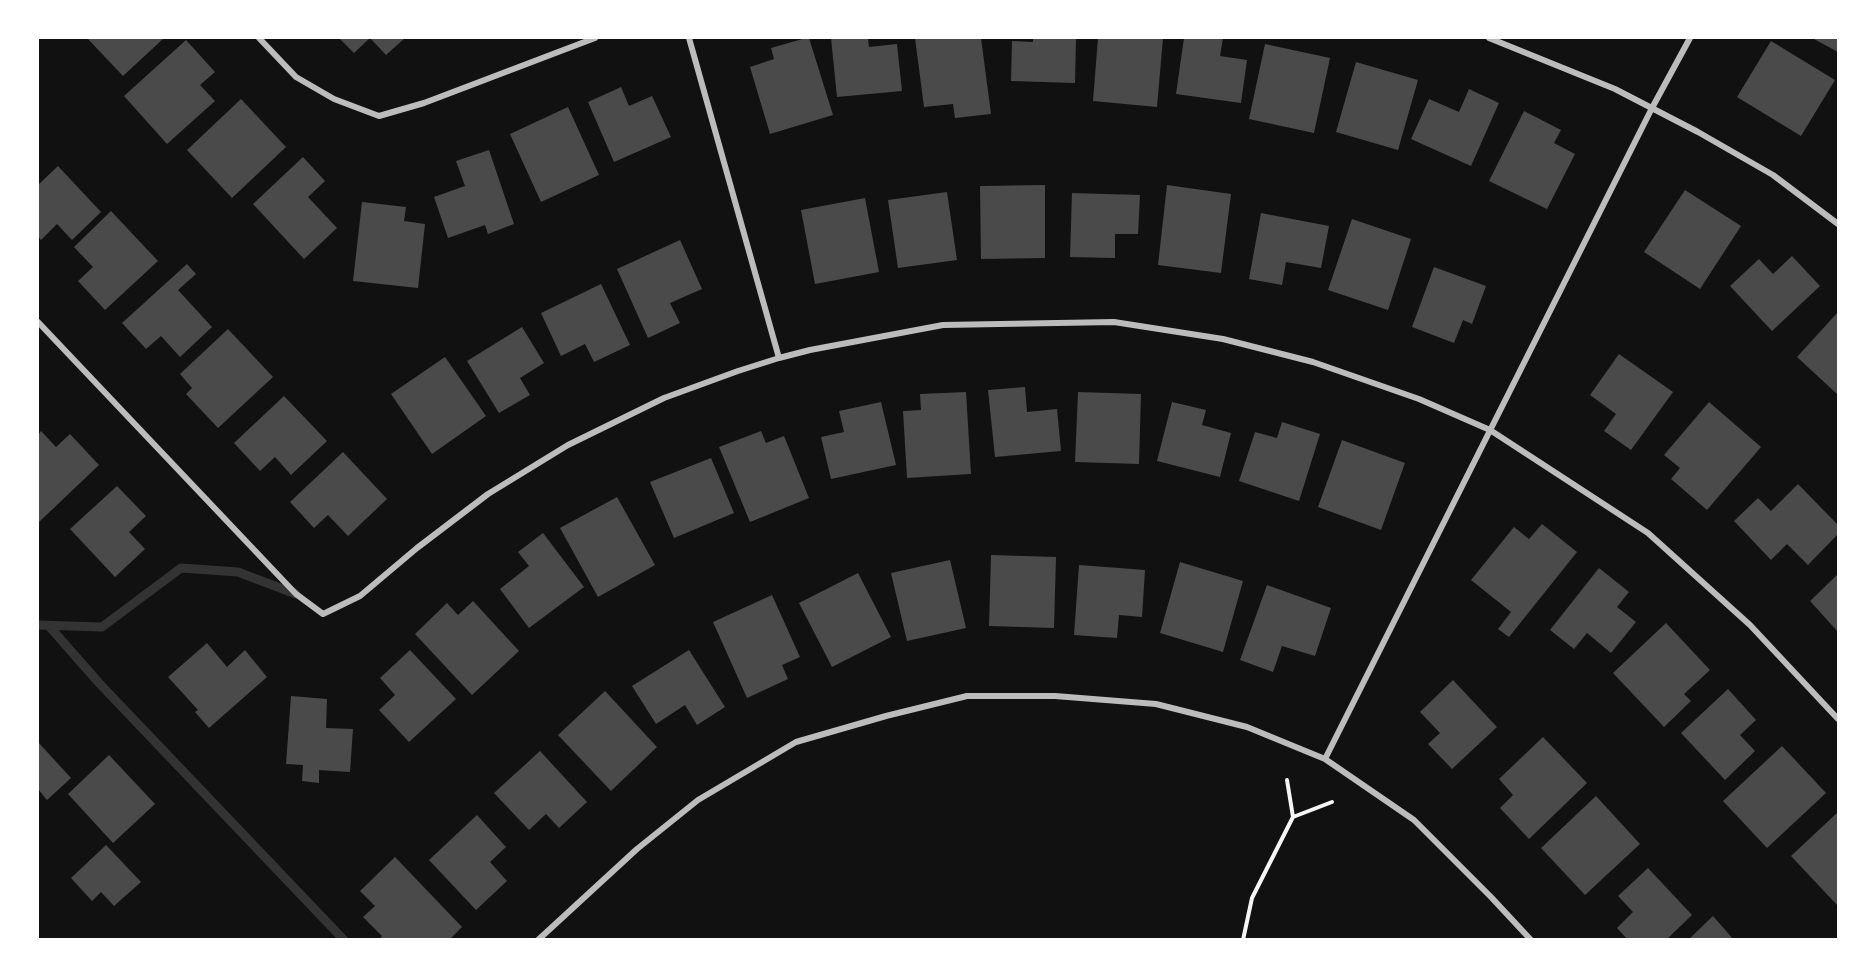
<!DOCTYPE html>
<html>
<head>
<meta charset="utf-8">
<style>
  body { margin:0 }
  #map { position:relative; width:1876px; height:977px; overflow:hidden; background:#111; font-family:Jost,sans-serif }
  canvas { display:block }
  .frame { position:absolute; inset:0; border:39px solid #fff; pointer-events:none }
</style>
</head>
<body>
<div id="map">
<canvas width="1876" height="977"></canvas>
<div class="frame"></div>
</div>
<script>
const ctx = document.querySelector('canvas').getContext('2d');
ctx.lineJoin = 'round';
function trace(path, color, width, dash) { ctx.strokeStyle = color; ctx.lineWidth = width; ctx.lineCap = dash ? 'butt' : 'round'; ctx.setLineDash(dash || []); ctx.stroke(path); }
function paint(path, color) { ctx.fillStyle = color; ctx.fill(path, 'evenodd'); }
trace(new Path2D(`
  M38 625 102 627 181 568 238 572 296 594
  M49 626 99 683 344 940`), '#333', 9);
paint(new Path2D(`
  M87 38H164L123 76Z
  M339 38H405L386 55 370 38 354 53Z
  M806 38H809L833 115 770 134 750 67 774 59 771 48Z
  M831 38H868L869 47 897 44 902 91 837 97Z
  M915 38H981L991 114 955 118 953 104 924 107Z
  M1033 38H1076L1075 83 1011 81 1012 41 1033 42Z
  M1098 38H1163L1157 107 1093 101Z
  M1184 38H1223L1220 56 1247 60 1241 103 1176 94Z
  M1812 38H1838V52Z
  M186 40 215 72 200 85 215 101 167 144 124 96Z
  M1771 41 1835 80 1801 136 1737 97Z
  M1265 44 1330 58 1314 133 1249 119Z
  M1356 62 1418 80 1398 150 1336 132Z
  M621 87 629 106 652 96 671 137 614 162 588 102Z
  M1469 89 1499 103 1471 166 1411 139 1429 99 1459 112Z
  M241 99 286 147 232 198 187 150Z
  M568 107 599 175 541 202 510 134Z
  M1524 111 1561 130 1554 143 1575 154 1547 209 1489 181Z
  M489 150 514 224 488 234 485 225 448 238 434 197 465 186 456 161Z
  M303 157 325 181 308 197 337 228 304 259 253 204Z
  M58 166 101 212 72 240 57 224 41 240 38 236V185Z
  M1045 185V258L981 259 980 186Z
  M1167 185 1231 194 1221 273 1158 265Z
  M1685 190 1741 226 1700 289 1644 252Z
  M947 192 957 260 898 268 888 200Z
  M1072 193 1140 195 1138 234H1115V258L1070 257Z
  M865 198 879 272 815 284 801 210Z
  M362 202 406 207 404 221 425 224 418 288 353 281Z
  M111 211 158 261 105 310 78 281 93 267 74 247Z
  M1261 213 1329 226 1321 268 1286 262 1282 285 1249 279Z
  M1352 219 1411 239 1388 310 1328 290Z
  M680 240 702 289 670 303 680 323 648 338 617 269Z
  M1792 256 1820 286 1772 331 1730 286 1759 259 1773 274Z
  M187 264 196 274 178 290 212 327 180 357 161 336 146 349 122 323Z
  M1434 267 1486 286 1472 324 1463 320 1454 343 1412 327Z
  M601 284 630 345 594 362 585 344 561 356 541 313Z
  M1838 312V393L1837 394 1797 357Z
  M522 327 544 363 520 378 530 395 499 413 467 361Z
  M228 329 273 377 218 428 186 394 192 388 180 374Z
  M1619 354 1673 392 1631 450 1604 431 1616 414 1590 395Z
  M445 357 486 416 432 454 391 394Z
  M1025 387 1027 412 1057 409 1061 451 995 457 988 390Z
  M966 392 971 474 907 478 903 411 921 410 920 394Z
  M1078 392 1141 394 1139 464 1075 462Z
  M284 396 327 441 291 475 275 457 260 471 234 443Z
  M881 402 896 465 831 479 821 437 844 432 839 411Z
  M1172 402 1206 410 1202 425 1231 433 1220 477 1157 461Z
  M1709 402 1761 447 1707 510 1671 479 1680 468 1664 455Z
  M1282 422 1320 434 1299 501 1239 481 1255 432 1277 438Z
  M41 431 56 447 70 434 99 465 38 523V435Z
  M761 431 766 443 784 436 809 498 750 522 719 447Z
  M1342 440 1405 463 1381 530 1318 507Z
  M343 452 387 499 348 536 328 515 314 528 290 502Z
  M711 458 734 513 674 538 650 482Z
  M1798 484 1838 525V534L1808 565 1787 544 1771 560 1734 521 1758 498 1771 511Z
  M117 486 146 516 129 532 145 549 115 577 70 529Z
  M617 497 655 565 598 597 560 528Z
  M1542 524 1577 552 1509 637 1498 629 1511 612 1471 580 1514 527 1529 539Z
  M543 533 584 587 529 628 500 589 529 566 518 552Z
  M991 555 1056 557 1054 628 989 626Z
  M950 560 966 628 907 641 891 573Z
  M1180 562 1243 581 1223 652 1160 633Z
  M1079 565 1145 570 1142 617 1119 615 1117 638 1074 635Z
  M1599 568 1629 592 1617 607 1636 622 1611 653 1587 633 1574 649 1550 630Z
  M858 573 891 637 832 667 799 603Z
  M1838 574V632L1810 601Z
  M1267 585 1331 608 1315 656 1282 646 1273 672 1240 660Z
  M772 595 800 657 782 665 788 679 747 698 713 622Z
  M473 601 519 651 472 695 415 634 447 603 458 615Z
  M1666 623 1710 670 1684 694 1691 701 1664 727 1613 673Z
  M207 643 227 667 245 650 267 677 209 728 195 712 198 710 168 677Z
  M410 650 456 699 409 742 379 710 395 695 380 678Z
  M689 650 725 707 697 725 685 705 656 724 632 686Z
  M1453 680 1497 727 1452 769 1428 744 1440 733 1420 712Z
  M1728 689 1756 720 1740 735 1755 751 1725 780 1681 733Z
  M605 691 657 747 611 791 558 735Z
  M291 696 327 699 326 728 353 729 350 772 319 770V783L302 781 303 765 286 764Z
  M1543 737 1587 783 1529 839 1500 808 1513 795 1499 779Z
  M38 742 71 778 47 800 38 789Z
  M1782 746 1826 793 1767 848 1723 801Z
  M540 751 587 802 559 828 546 814 529 830 494 793Z
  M109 755 155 804 113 843 68 794Z
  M1596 796 1640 844 1585 895 1541 848Z
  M1838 812V903L1837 905 1791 856Z
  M477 815 506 847 490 862 507 881 476 910 429 860Z
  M106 845 141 882 114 906 101 892 92 901 71 878Z
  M395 857 462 927 449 940H379L382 936 363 917 375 906 360 891Z
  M1648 868 1692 915 1666 940H1628L1617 928 1633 912 1618 896Z
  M1713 916 1734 940H1688Z`), '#4a4a4a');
trace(new Path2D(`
  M1293 817 1332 802
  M1243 940 1252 898 1293 817 1287 780`), '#f5f5f5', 4);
trace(new Path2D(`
  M259 38 296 77 334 99 379 116 424 103 595 38
  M689 38 779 358
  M1489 38 1615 89 1698 132 1773 175 1838 224
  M38 322 296 594 323 614 360 596 417 548 488 494 568 445 664 398 738 371 779 358 810 350 943 325 1114 322 1223 339 1313 362 1419 399 1490 430 1648 533 1750 625 1838 719
  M1325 759 1652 108 1690 38
  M538 940 637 849 698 800 796 742 886 716 967 696H1055L1156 704 1247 727 1325 759 1414 820 1491 897 1531 940`), '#bcbcbc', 6);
</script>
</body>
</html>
